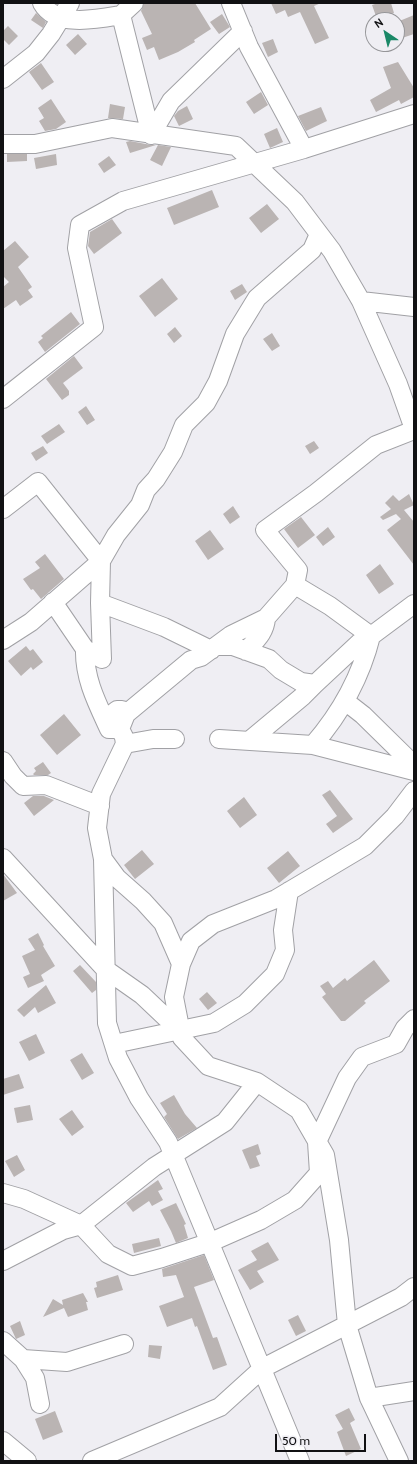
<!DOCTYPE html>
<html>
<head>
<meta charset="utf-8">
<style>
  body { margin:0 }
  #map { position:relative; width:417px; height:1464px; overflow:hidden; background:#efeef3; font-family:Cabin,sans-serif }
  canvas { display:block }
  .frame { position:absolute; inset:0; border:4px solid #111113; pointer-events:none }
  .north { position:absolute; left:365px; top:12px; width:40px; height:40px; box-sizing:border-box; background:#efeef3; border:1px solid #969699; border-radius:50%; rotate:325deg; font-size:11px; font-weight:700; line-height:16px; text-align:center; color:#111113 }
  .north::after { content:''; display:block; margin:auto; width:14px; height:18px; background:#1a8867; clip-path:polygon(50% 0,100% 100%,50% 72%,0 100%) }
  .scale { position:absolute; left:275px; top:1434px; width:91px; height:18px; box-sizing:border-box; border:2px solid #111113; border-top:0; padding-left:5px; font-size:12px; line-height:14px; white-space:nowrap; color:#111113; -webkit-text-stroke:3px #efeef3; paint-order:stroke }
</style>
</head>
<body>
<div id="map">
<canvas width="417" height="1464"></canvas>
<div class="frame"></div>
<div class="north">N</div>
<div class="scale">50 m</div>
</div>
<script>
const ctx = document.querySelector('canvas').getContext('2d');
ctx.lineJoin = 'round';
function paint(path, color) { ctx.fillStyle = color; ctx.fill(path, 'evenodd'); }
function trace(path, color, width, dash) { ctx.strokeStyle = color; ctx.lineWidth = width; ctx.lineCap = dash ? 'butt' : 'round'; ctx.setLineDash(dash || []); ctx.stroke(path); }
paint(new Path2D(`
  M144 3H195L211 29 194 40 195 42 178 52 159 60 154 47 147 50 142 38 152 34 141 11Z
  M271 3H321L314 6 329 38 315 44 300 12 288 17 285 10 276 14Z
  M378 3H391L394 13 377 19 372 5Z
  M36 13 46 22 43 28 31 20Z
  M222 14 230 27 219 34 210 22Z
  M414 15V34L399 39 397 33V22Z
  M8 26 18 36 9 45 3 39V31Z
  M78 34 87 44 75 55 66 45Z
  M273 39 278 52 268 57 262 43Z
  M398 62 414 88V97L401 104 399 100 376 112 370 100 391 88 383 67Z
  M41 63 54 82 42 90 29 72Z
  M261 92 268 105 254 114 246 102Z
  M51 99 66 122 56 129 45 131 39 121 44 118 38 108Z
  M110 104 125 107 123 119 108 118Z
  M187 106 193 119 179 126 174 116 178 111Z
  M321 107 327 121 306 131 298 116Z
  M277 128 283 142 270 148 264 134Z
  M130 141 151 145H156L130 153 126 142Z
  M158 145 171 147 162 166 150 160Z
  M7 154H27V161L7 162Z
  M56 154 57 165 36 169 34 158Z
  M109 156 116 165 104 173 98 164Z
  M212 190 219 207 174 225 167 208Z
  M267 204 279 219 261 233 249 218Z
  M112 219 122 233 94 254 88 246 90 232Z
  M15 241 29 257 18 267 32 287 28 290 33 297 20 306 16 300 3 309V287L9 282 3 276V251Z
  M162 278 178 299 155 317 139 296Z
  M242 284 247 292 235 300 230 291Z
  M71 312 80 324 45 352 38 342 43 338 41 336Z
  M175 327 182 336 174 343 167 334Z
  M272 333 280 346 272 351 263 339Z
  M74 356 83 368 63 383 69 391V395L62 400 46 379Z
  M86 406 95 420 87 425 78 412Z
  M59 424 65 432 47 444 41 436Z
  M314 441 319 448 310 454 305 446Z
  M43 446 48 453 36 461 31 453Z
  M409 494 414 505 404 510 414 522V565L387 530 401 519 396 514 383 520 380 517 391 509 385 503 393 495 399 501Z
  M233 506 240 517 230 524 223 514Z
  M301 517 315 535 298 548 284 529Z
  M328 527 335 537 323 546 316 537Z
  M210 530 224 549 208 560 195 541Z
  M45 554 64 579 41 599 33 589 31 590 23 579 40 568 35 562Z
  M380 564 394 584 379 594 366 575Z
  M26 646 30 651 33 649 43 662 33 670 31 667 21 676 8 661Z
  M64 714 81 735 57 755 40 735Z
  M43 762 51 773 48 775H34L33 774 36 771 34 768Z
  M330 790 353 819 333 833 326 824 337 816 322 795Z
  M33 796H44L54 800 34 816 24 803Z
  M244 797 257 815 240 828 227 811Z
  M142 850 154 864 135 879 124 865Z
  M288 851 300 866 279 883 267 868Z
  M3 874 17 893 3 901Z
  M38 933 44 945 43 946 55 966 41 975 44 981 28 988 23 977 30 974 22 956 35 950 28 939Z
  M374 960 390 981 364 1001 366 1003 345 1021H341L322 997 326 994 320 986 328 981 333 988 345 978 347 981Z
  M80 965 96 982V990L92 993 73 971Z
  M46 985 56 1003 38 1013 35 1007 24 1017 17 1010Z
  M207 992 217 1003 208 1010 199 999Z
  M36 1034 45 1053 29 1061 19 1042Z
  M82 1053 94 1073 82 1080 70 1060Z
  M19 1074 24 1088 3 1095V1079Z
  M174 1095 185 1114 197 1128 178 1139 164 1117 167 1114 160 1103Z
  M30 1105 33 1120 17 1123 14 1108Z
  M72 1110 84 1127 72 1136 59 1119Z
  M258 1144 261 1154 256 1156 260 1166 250 1169 242 1150Z
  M17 1155 25 1170 14 1177 5 1161Z
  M158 1180 163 1189 158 1191 163 1200 152 1206 149 1201 133 1212 126 1203Z
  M176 1203 186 1224 184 1225 188 1238 176 1243 171 1231 160 1210Z
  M159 1238 161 1246 134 1253 132 1244Z
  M268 1242 279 1260 257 1271 264 1282 250 1290 238 1270 257 1260 251 1251Z
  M204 1255 214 1280 194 1287 213 1338 217 1337 227 1365 213 1370 197 1326 195 1327 192 1318 167 1327 159 1306 184 1297 176 1275 163 1277 162 1269Z
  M118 1275 123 1290 97 1298 94 1288 97 1287 96 1282Z
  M83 1293 88 1302H86L88 1310 68 1317 64 1308 43 1317 53 1299 63 1305 62 1300Z
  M298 1315 306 1331 296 1336 288 1320Z
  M20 1321 25 1335 16 1339 10 1326Z
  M149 1345 162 1346 160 1359 148 1357Z
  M349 1408 355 1420 350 1423 361 1449 346 1456 337 1432 343 1429 335 1415Z
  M55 1411 63 1432 43 1440 35 1419Z`), '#bab4b3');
const minor = new Path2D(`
  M42 3C56 28 98 19 121 15
  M134 3 121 15 151 135
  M231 3 249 47 304 149
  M3 79 36 53 51 34 70 3
  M151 135 171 101 243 31
  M3 144H35L112 128 236 146 295 202 332 251 361 301 398 384 414 429
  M361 301 414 307
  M3 399 94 327 77 248 80 225 123 201 304 149 414 114
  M3 509 38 482 101 561 100 603 102 659 85 649 53 602
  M295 585 330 606 371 636 414 604
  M100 603 164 627 211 650
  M3 640 31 622 101 561 116 535 140 505 146 490 156 479 173 452 184 425 206 403 218 381 235 334 257 298 312 250 319 234
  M216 646H233L269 659 281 670 301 682 315 684 359 643 371 636C361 676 340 714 313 745L219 739
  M85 649C84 678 97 703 109 729H120L126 714 122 710H117L112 714 109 729
  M246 651C256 640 265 633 266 618
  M345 701 363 715 414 765
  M126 714 191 660 201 657 231 635 266 618 295 585 298 570 265 530 316 493 376 445 414 430
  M120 729 124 737 125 744 101 794 97 828 103 859 117 878 143 901 163 923 181 964
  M249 741 303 696 315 684
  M125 744 153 739H175
  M313 745 414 771
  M3 761 13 776 23 786 46 785 100 806
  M3 858 105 969 142 995 180 1031
  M103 859 107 1023 118 1058 139 1098 168 1142 300 1461
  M114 1044 214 1023 245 1004 275 974 285 950 283 930 289 891
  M3 1193 24 1199 81 1225 108 1254 132 1266 162 1258 211 1242 261 1220 295 1200 319 1173 317 1142 347 1078 362 1057 396 1044 405 1028 414 1019
  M3 1261 63 1230 81 1225 154 1167 225 1122 257 1082
  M3 1341 23 1359 35 1378 40 1404
  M23 1359 67 1362 124 1344
  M369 1398 414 1391
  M3 1441 27 1461
  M92 1461 220 1407 263 1368 401 1297 414 1287
  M399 1461 369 1398 347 1325 339 1240 325 1155 299 1110 257 1082 208 1066 182 1038 174 997 181 964 191 941 213 924 276 899 365 846 395 816 414 791`);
trace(minor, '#a1a1a5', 20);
trace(minor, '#fff', 18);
</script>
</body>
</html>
